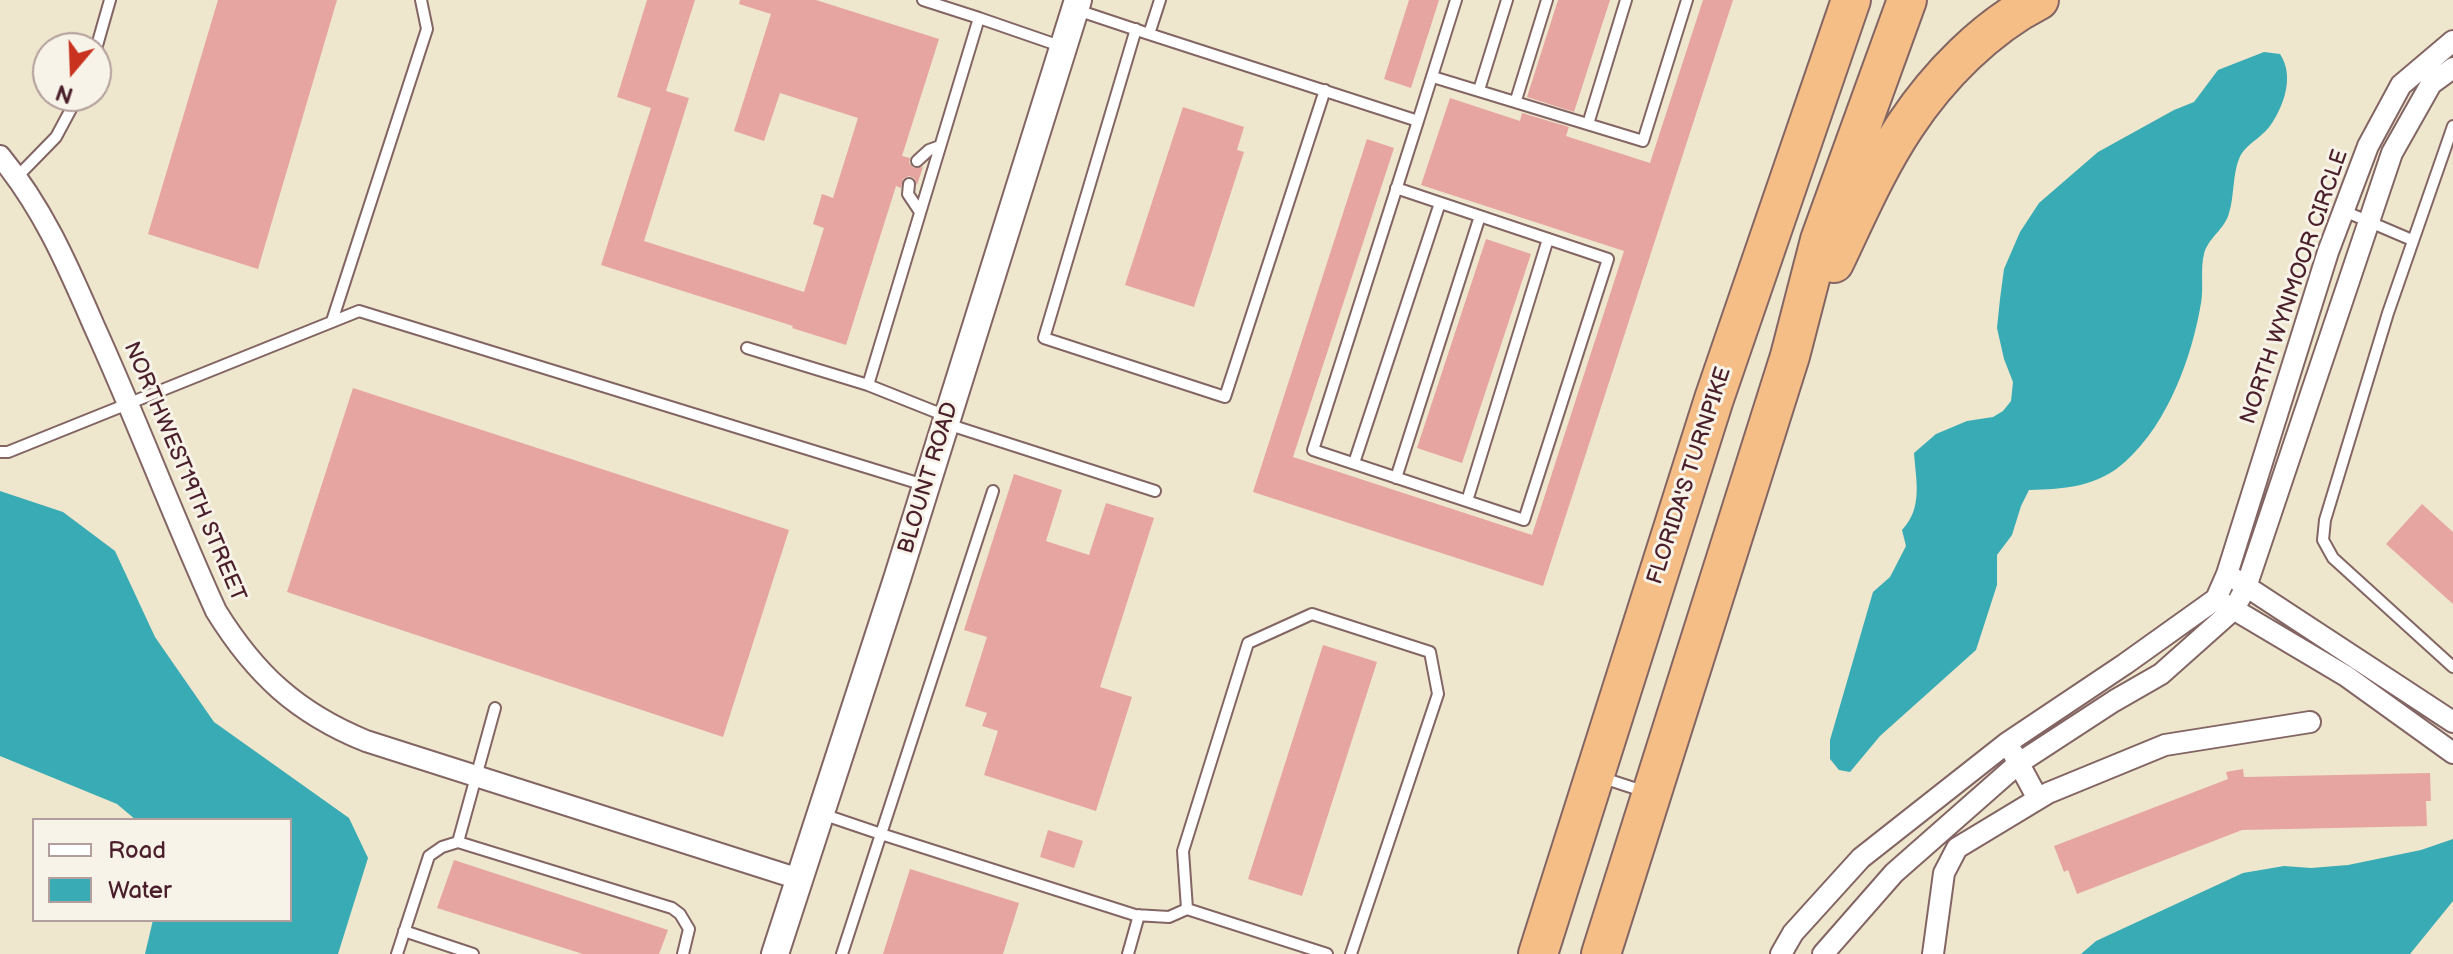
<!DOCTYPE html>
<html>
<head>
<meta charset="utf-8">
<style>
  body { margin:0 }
  #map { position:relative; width:2453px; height:954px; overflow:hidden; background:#eee7cd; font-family:"Balsamiq Sans",sans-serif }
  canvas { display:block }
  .legend { position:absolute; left:32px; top:818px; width:260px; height:104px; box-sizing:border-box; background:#f7f3e8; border:2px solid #b29e9c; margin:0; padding:10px 14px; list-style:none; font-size:24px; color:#4a1f2b }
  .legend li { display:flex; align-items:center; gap:16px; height:40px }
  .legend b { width:40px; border:2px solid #b29e9c }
  .north { position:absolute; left:32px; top:32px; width:80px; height:80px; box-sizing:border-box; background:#f7f3e8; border:2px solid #b29e9c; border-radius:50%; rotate:199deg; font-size:22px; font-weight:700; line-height:32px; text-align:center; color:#4a1f2b }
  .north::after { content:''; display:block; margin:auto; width:28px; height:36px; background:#c8321e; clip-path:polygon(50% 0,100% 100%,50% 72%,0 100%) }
</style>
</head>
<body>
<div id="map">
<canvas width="2453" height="954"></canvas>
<ul class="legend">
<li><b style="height:10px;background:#fff"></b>Road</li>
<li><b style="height:22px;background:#39abb4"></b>Water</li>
</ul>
<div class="north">N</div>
</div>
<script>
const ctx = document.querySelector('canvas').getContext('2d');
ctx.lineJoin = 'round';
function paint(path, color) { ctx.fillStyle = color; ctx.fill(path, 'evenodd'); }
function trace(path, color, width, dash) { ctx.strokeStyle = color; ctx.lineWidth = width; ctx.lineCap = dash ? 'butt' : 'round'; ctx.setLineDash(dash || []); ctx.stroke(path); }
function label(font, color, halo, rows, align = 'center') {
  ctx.font = font + ' "Balsamiq Sans",sans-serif'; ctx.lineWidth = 6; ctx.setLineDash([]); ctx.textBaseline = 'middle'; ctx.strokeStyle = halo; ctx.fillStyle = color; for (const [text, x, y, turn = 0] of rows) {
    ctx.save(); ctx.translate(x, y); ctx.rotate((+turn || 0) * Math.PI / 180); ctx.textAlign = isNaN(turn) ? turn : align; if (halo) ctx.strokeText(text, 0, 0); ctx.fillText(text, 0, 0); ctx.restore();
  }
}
paint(new Path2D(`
  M2264 52 2280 54C2294 75 2285 103 2272 123 2265 135 2250 142 2242 153 2232 169 2235 195 2229 213 2225 229 2208 238 2204 254 2200 269 2204 287 2201 303 2192 357 2168 423 2126 461 2098 487 2065 489 2029 490L2021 506 2012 535 1997 555V585L1976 650 1880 736 1850 772 1839 770 1830 759V740L1873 592 1890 577 1906 546 1902 530C1923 508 1916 481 1914 453L1936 434 1967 421 1993 417 2003 411 2011 401 2013 382 2004 359 1997 328 2000 299 2004 269 2020 232 2039 203 2098 152 2174 110 2194 102 2218 70Z
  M0 491 63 512 115 551 155 637 214 722 349 818 368 858 338 954H145L153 920H290V820H136L117 804 0 756Z
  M2453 839V901L2410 954H2081L2096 941 2243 873 2284 866 2311 868 2348 865 2421 850Z`), '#39abb4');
paint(new Path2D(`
  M218 0H337L258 269 148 234Z
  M647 0H695L666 91 689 98 644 241 804 292 824 228 813 224 822 194 833 198 858 118 780 93 764 141 734 131 771 14 739 4 740 0H816L939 39 902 156 910 158 909 163 914 168 923 167 917 185 914 178 909 176 903 179 901 188 896 186 846 345 792 328 793 326 601 265 651 108 617 97Z
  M1409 0H1439L1411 88 1384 79Z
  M1558 0H1610L1574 112 1527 97Z
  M1703 0H1733L1543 586 1253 492 1367 139 1394 148 1293 457 1532 535 1624 251 1421 185 1450 98 1520 121 1522 113 1569 127 1566 136 1650 163Z
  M1183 107 1244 127 1237 150 1244 152 1194 307 1125 285Z
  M1486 239 1531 254 1462 463 1417 448Z
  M353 388 789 530 723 737 287 592Z
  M1014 474 1062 490 1046 541 1089 555 1106 503 1154 518 1100 687 1132 697 1096 811 984 775 998 731 982 726 987 713 965 706 987 637 964 630Z
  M2422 504 2453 532V604L2386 544Z
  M1323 645 1377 662 1302 896 1248 879Z
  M2243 769 2244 777 2430 773 2431 801H2426L2427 826 2242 830 2077 894 2068 870 2064 872 2054 846 2228 779 2226 772Z
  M1048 830 1083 841 1074 868 1040 857Z
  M454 860 668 930 659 954H583L437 908Z
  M910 869 1019 903 1003 954H883Z`), '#e6a5a1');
const service = new Path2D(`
  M1077 10 1149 34 1160 0
  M979 18 1063 47
  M1136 29 1044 338 1225 397 1325 90
  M1149 34 1418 121 1456 0
  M96 49 110 0
  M1433 77 1643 141 1687 0
  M1479 90 1507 0
  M1516 100 1547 0
  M1588 124 1626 0
  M2453 126 2388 313 2325 520 2323 540 2333 558 2453 667
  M917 161 929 150 940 146
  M17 177 56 137 78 96
  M909 184 908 194 920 212
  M1396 188 1608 259 1524 520 1313 450 1418 121
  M2344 211 2412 240
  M332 321 427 29 421 0
  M747 348 868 385 979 18 923 0
  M868 385 946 416
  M947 424 1155 491
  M0 452H8L359 311 924 485
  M1354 463 1440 203
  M1396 478 1480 216
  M993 491 881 834 1135 915 1169 917 1187 909 1327 954
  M1467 501 1548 239
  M1600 777 1646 792
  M822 814 881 834 842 954
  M458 842 495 708
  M1187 909 1183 851 1248 643 1312 614 1430 652 1438 694 1351 954
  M404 931 473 954
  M397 954 429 856 442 847 458 842 672 908 680 914 689 929 683 954
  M1128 954 1139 915`);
const minor = new Path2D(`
  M0 156C43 208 67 264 94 326 137 420 173 517 216 611 255 674 297 713 366 741L799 879
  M2235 579 2453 722
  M2223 603 2346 676 2453 753
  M2013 753 2038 799
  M1781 954 1793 933 1861 858 2007 743 2125 664 2216 599 2227 574 2328 252 2368 146 2401 85 2453 41
  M1823 954 1894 873 2019 763 2114 701 2161 674 2234 609 2246 587 2392 153 2431 84 2453 68
  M1933 954 1944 873 1957 848 2048 793 2165 745 2310 722`);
const tertiary = new Path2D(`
  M775 954 897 579 1078 0`);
const motorway = new Path2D(`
  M1834 263C1856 217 1877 168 1905 126 1938 76 1986 27 2039 0
  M1538 954 1714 399 1851 0
  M1601 954 1790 356 1820 240 1907 0`);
trace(service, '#836564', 14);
trace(minor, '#836564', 24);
trace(tertiary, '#836564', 30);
trace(motorway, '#836564', 42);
trace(service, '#fff', 10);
trace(minor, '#fff', 20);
trace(tertiary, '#fff', 26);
trace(motorway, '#f6be87', 38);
label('22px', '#4a1f2b', '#f7f3e8', [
  ["NORTH WYNMOOR CIRCLE",2295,287,-71],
  ["NORTHWEST19TH STREET",184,472,67],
  ["FLORIDA'S TURNPIKE",1690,476,-72],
  ["BLOUNT ROAD",929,478,-73]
]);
</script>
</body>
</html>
